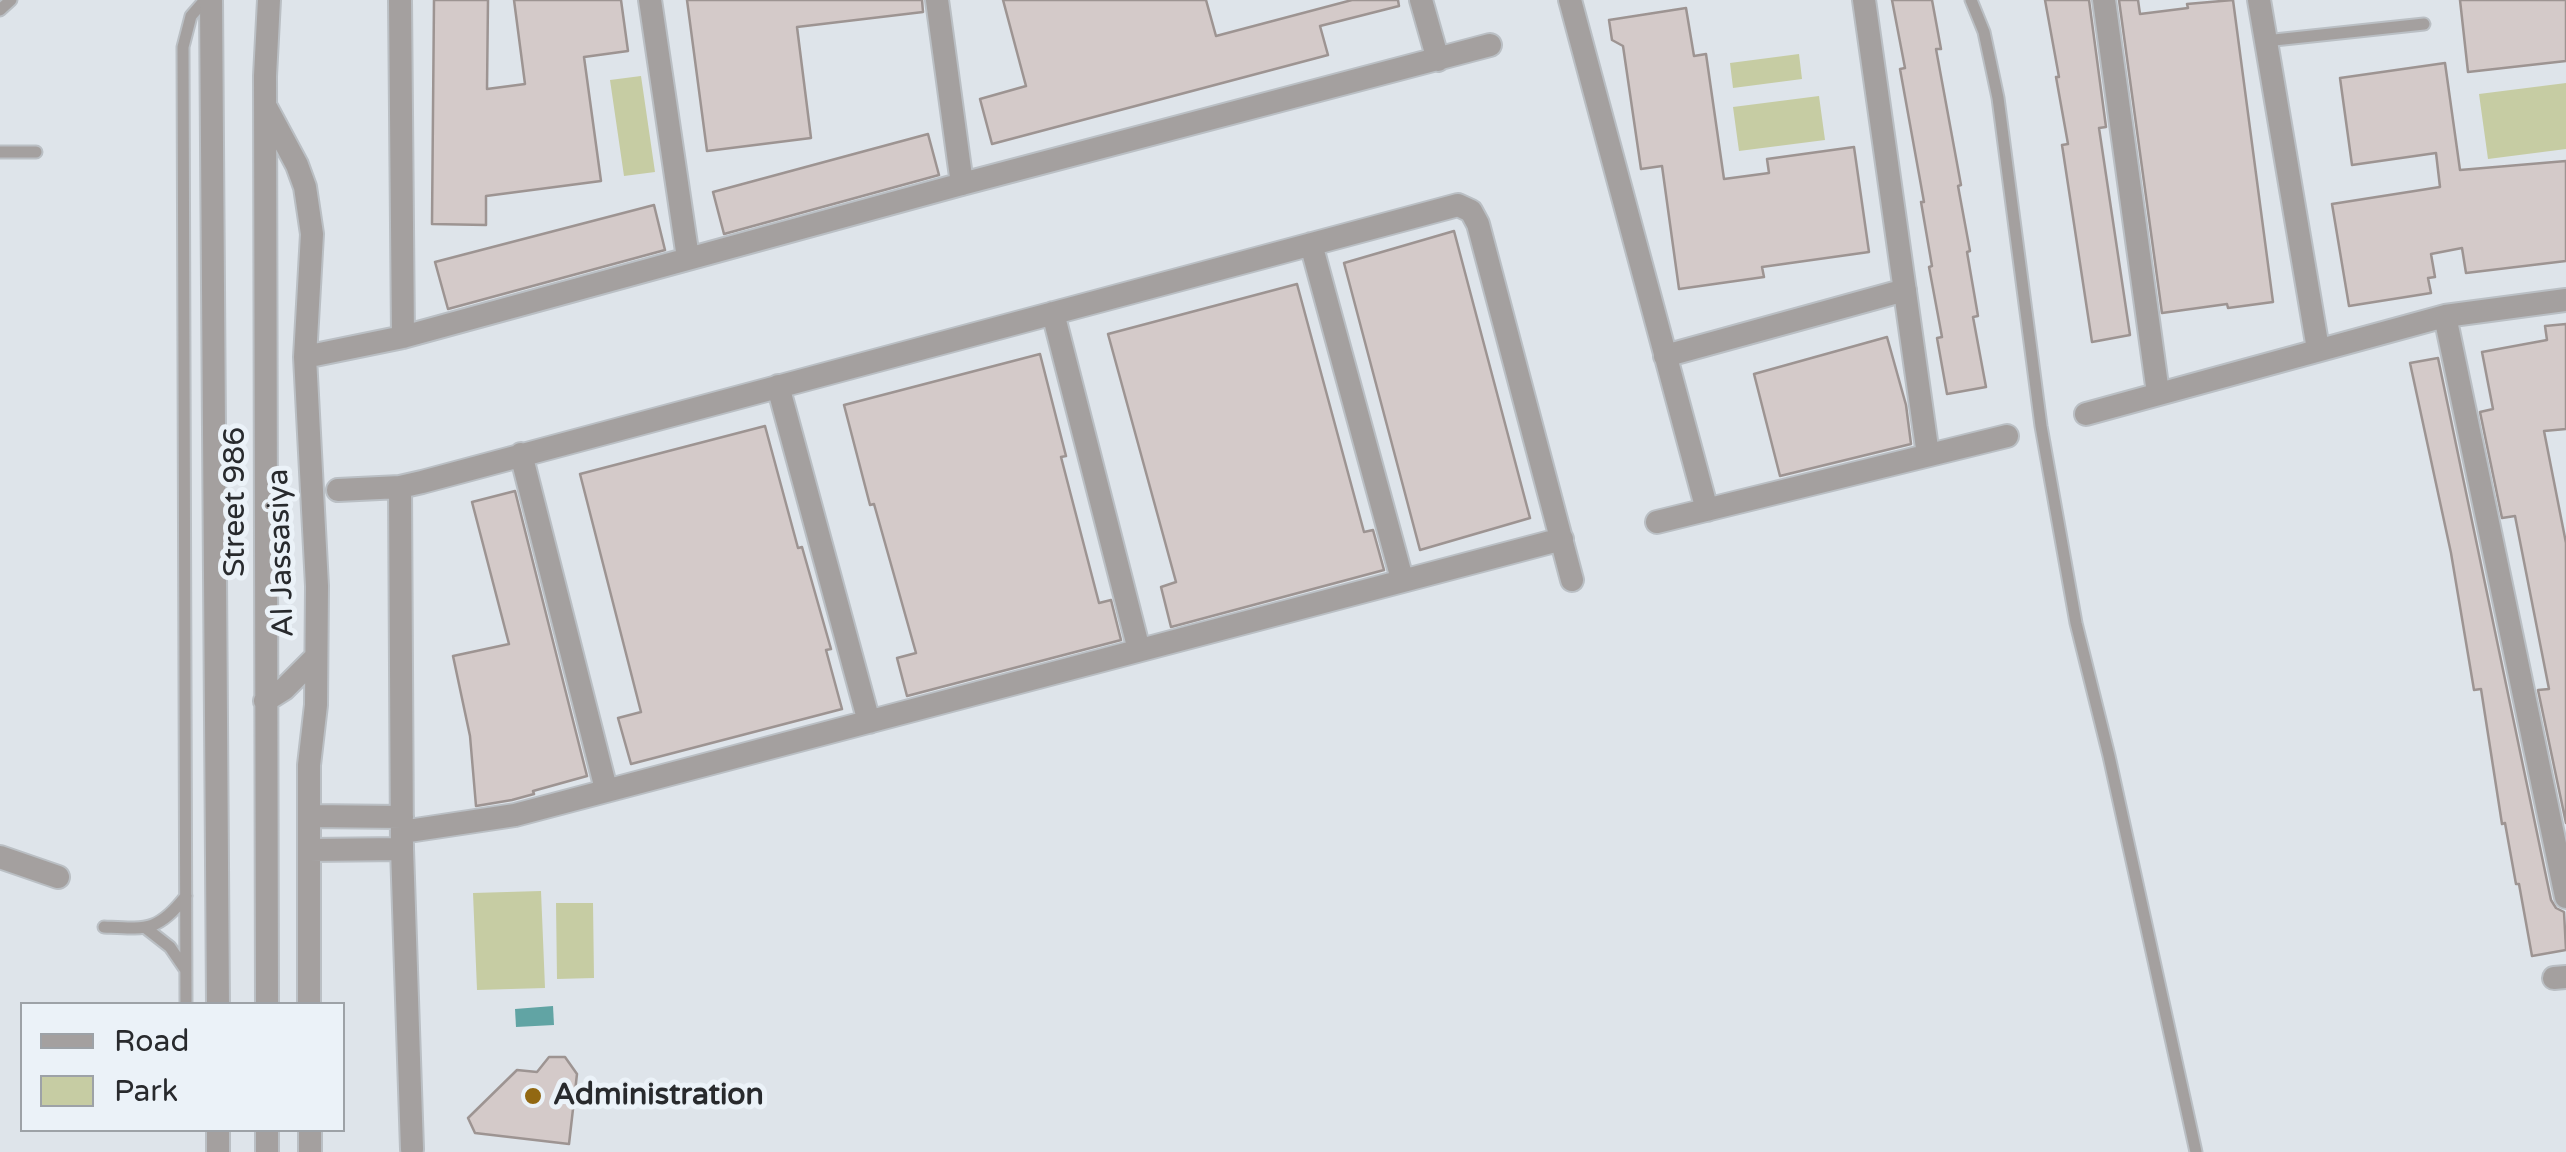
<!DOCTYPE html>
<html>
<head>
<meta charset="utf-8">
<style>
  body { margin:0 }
  #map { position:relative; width:2566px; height:1152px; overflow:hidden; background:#dee4ea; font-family:"Varela Round",sans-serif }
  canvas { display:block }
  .legend { position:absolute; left:20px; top:1002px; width:325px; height:130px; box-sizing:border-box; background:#ebf2f8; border:2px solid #9da2a7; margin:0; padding:12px 18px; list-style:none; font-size:30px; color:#282a2d }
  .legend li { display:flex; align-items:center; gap:20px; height:50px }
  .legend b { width:50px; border:2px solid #9da2a7 }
</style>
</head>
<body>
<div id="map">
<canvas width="2566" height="1152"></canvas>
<ul class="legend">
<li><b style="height:12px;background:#a4a09f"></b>Road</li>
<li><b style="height:28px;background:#c6cca3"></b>Park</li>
</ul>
</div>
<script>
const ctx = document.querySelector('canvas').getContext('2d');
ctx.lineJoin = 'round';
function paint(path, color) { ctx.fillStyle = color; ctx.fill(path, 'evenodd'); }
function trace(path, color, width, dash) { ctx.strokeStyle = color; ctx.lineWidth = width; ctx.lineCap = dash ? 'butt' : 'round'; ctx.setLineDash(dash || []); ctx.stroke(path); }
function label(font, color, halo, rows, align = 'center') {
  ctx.font = font + ' "Varela Round",sans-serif'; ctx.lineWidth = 10; ctx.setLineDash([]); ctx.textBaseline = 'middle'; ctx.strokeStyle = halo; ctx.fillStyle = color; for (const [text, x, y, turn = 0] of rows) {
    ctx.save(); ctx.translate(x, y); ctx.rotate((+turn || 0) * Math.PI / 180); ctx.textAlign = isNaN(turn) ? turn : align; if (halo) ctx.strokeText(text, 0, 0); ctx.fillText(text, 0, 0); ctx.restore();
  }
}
paint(new Path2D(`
  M1799 54 1802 79 1733 88 1730 63Z
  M641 76 655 172 624 176 610 80Z
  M2566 83V149L2488 159 2479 94Z
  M1819 96 1825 140 1739 151 1733 107Z
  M541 891 545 988 477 990 473 893Z
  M556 903H593L594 978 557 979Z`), '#c6cca3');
paint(new Path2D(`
  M553 1006 554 1025 516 1027 515 1009Z`), '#61a4a4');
const building = new Path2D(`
  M434 0H488L487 89 525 84 514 0H621L628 51 584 57 601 181 486 196V225L432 224Z
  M687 0H922L923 12 797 27 811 138 707 151Z
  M1003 0H1206L1216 36 1352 0H1398L1399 6 1320 26 1328 55 992 144 980 99 1026 86Z
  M1892 0H1932L1941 49H1936L1961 185 1958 186 1970 251 1967 252 1978 316 1973 317 1986 387 1947 394 1937 338 1942 337 1929 267 1932 266 1921 202H1924L1900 69 1905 68Z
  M2045 0H2089L2106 127 2099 128 2130 335 2092 342 2062 145 2068 144 2056 77H2059Z
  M2119 0H2138L2140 14 2188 8 2187 4 2233 0 2273 302 2228 308 2227 304 2162 313Z
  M2460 0H2566V61L2468 72Z
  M1686 8 1694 56 1706 54 1724 179 1769 173 1767 159 1854 147 1869 252 1762 267 1764 277 1679 289 1662 166 1641 169 1623 46 1612 40 1609 20Z
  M2445 63 2460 170 2566 161V261L2466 273 2462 248 2431 254 2435 277 2428 278 2431 293 2349 306 2332 204 2440 187 2436 153 2352 165 2340 78Z
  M928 134 939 175 724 234 713 192Z
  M654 205 665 250 448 309 435 262Z
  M1454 231 1530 518 1420 550 1344 263Z
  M1297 284 1364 532 1373 530 1384 570 1171 627 1161 587 1176 582 1108 334Z
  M2566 324V429L2544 431 2566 543V823L2538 690 2549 689 2515 516 2502 518 2480 412 2493 409 2482 352 2547 340 2545 326Z
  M1887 337 1906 405 1911 444 1780 476 1754 374Z
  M1040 354 1066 456 1061 457 1099 603 1111 600 1121 640 907 696 897 658 916 653 874 504 870 505 844 405Z
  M2438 358 2551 900 2556 908 2564 912 2566 950 2532 956 2519 884H2516L2505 823 2502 824 2481 689 2474 690 2451 553 2410 363Z
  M765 426 798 548 802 547 831 649 826 650 842 709 631 764 618 718 641 712 580 474Z
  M515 491 587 776 533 791 534 794 512 800 476 806 470 736 453 656 509 644 472 502Z
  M549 1057H565L577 1074 569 1144 475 1133 468 1118 517 1070 537 1072Z`);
paint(building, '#d4cac9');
trace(building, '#9d9492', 2.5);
const service = new Path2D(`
  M1971 0 1984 32 1998 98 2041 426 2076 623 2109 756 2196 1152
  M0 10 11 0
  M2265 41 2424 24
  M0 152H36
  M104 927C146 929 158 932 186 896
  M147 929 170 947 185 969
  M186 1004 183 47 191 16 205 0`);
const minor = new Path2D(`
  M211 0 218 1004
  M400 0 403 337
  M650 0 688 258
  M937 0 962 184
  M1421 0 1438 60
  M1570 0 1707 510
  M1864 0 1928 455
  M2104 0 2158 393
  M2259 0 2318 349
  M267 109 297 165 305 187 312 234 305 357 317 586 316 705 309 765V1004
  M1311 244 1402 579
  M1053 313 1139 650
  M2445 316 2566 897
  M1665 356 1905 290
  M305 357 403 337 962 184 1490 45
  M778 386 869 722
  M2086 414 2445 316 2566 300
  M521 454 606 789
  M400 487 402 849 412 1149
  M338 490 400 487 422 482 1458 205 1471 211 1478 224 1572 580
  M1657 522 2007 436
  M265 701 284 689 316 657
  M309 816 402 817
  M402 832 515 815 1562 539
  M309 850 402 849
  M0 857 58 877
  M2554 978 2566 977
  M267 1004 265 76 269 0
  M267 1130V1152
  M310 1130V1152
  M218 1152V1130`);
trace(service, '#babfc4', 15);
trace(minor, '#babfc4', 26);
trace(service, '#a4a09f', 11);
trace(minor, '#a4a09f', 22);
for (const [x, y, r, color] of [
  [533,1096,10,"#926812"]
]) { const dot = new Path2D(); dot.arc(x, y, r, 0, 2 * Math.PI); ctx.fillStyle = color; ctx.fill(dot); trace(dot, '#ebf2f8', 4); }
label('30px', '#282a2d', '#ebf2f8', [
  ["Street 986",236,502,-90],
  ["Al Jassasiya",282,553,-92]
]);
label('bold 30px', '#282a2d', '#ebf2f8', [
  ["Administration",553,1096]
], 'left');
</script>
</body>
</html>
